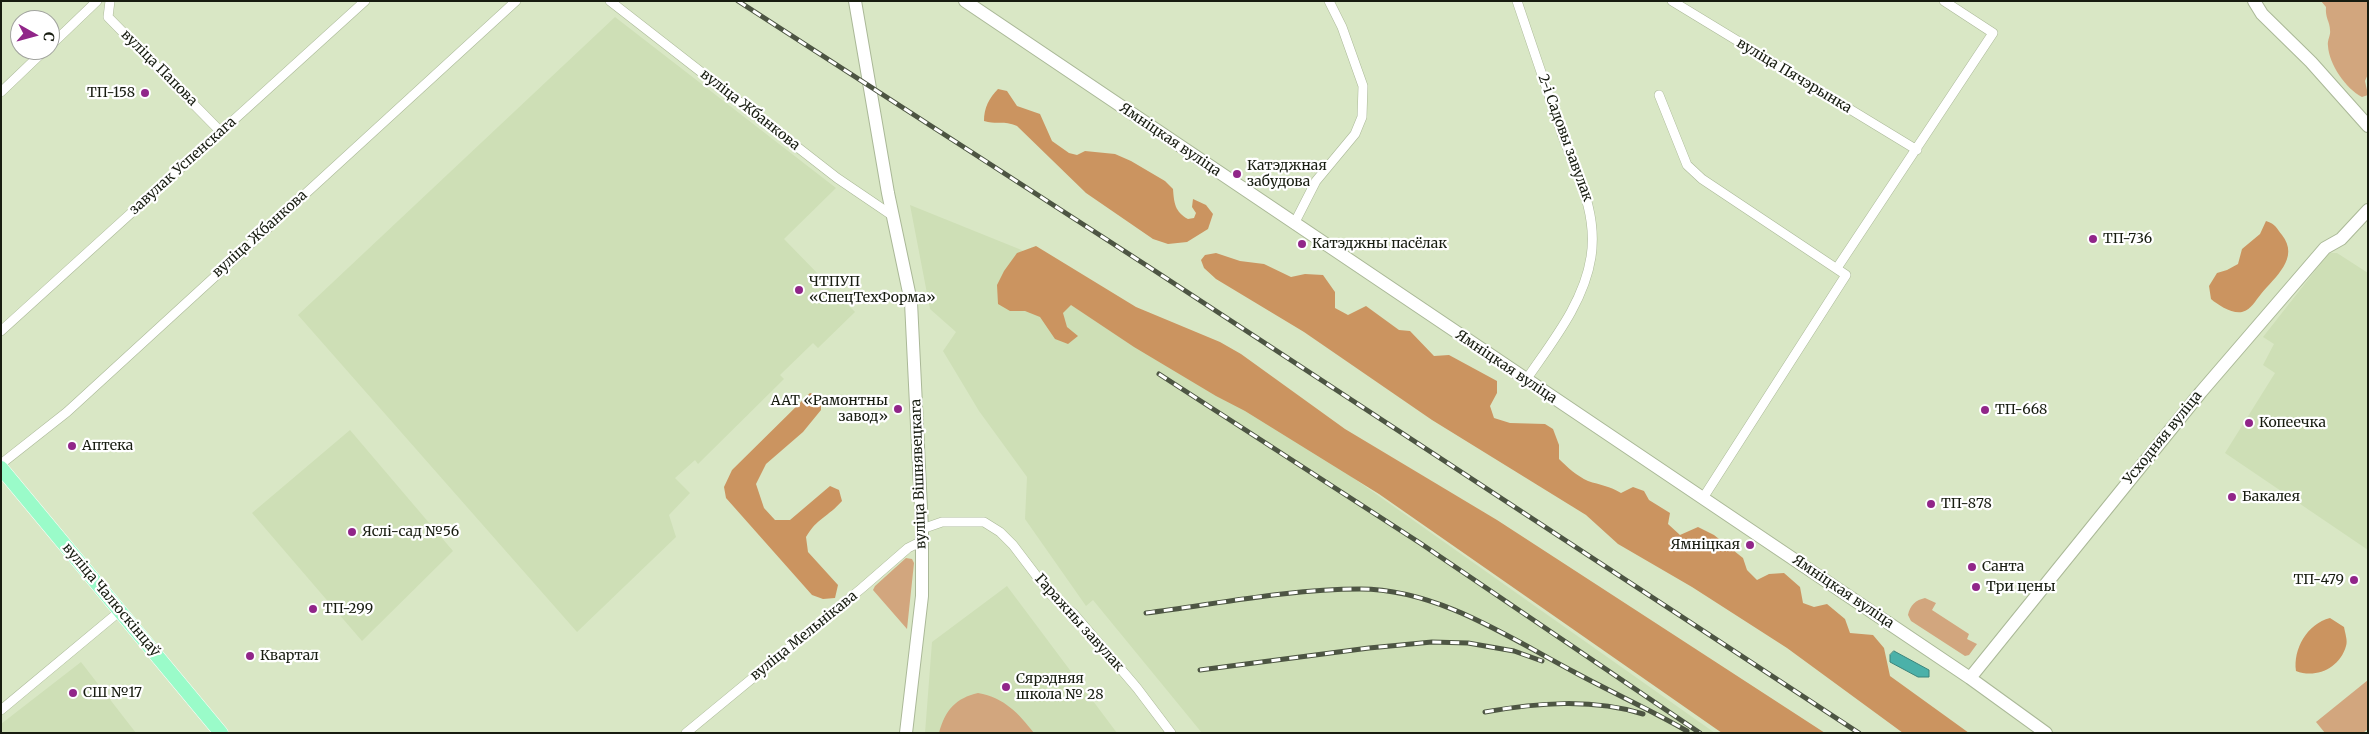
<!DOCTYPE html>
<html>
<head>
<meta charset="utf-8">
<style>
  body { margin:0 }
  #map { position:relative; width:2369px; height:734px; overflow:hidden; background:#d9e7c5; font-family:Merriweather,serif }
  canvas { display:block }
  .frame { position:absolute; inset:0; border:2px solid #171c10; pointer-events:none }
  .north { position:absolute; left:10px; top:10px; width:50px; height:50px; box-sizing:border-box; background:#fff; border:1px solid #a2a49f; border-radius:50%; rotate:97deg; font-size:14px; font-weight:700; line-height:20px; text-align:center; color:#171c10 }
  .north::after { content:''; display:block; margin:auto; width:18px; height:22px; background:#912689; clip-path:polygon(50% 0,100% 100%,50% 72%,0 100%) }
</style>
</head>
<body>
<div id="map">
<canvas width="2369" height="734"></canvas>
<div class="frame"></div>
<div class="north">С</div>
</div>
<script>
const ctx = document.querySelector('canvas').getContext('2d');
ctx.lineJoin = 'round';
function paint(path, color) { ctx.fillStyle = color; ctx.fill(path, 'evenodd'); }
function trace(path, color, width, dash) { ctx.strokeStyle = color; ctx.lineWidth = width; ctx.lineCap = dash ? 'butt' : 'round'; ctx.setLineDash(dash || []); ctx.stroke(path); }
function label(font, color, halo, rows, align = 'center') {
  ctx.font = font + ' Merriweather,serif'; ctx.lineWidth = 4.5; ctx.setLineDash([]); ctx.textBaseline = 'middle'; ctx.strokeStyle = halo; ctx.fillStyle = color; for (const [text, x, y, turn = 0] of rows) {
    ctx.save(); ctx.translate(x, y); ctx.rotate((+turn || 0) * Math.PI / 180); ctx.textAlign = isNaN(turn) ? turn : align; if (halo) ctx.strokeText(text, 0, 0); ctx.fillText(text, 0, 0); ctx.restore();
  }
}
paint(new Path2D(`
  M615 17 836 188 784 239 855 312 818 348 813 343 780 375 784 379 698 464 695 460 675 478 690 493 669 515 676 537 577 632 298 315Z
  M910 205 1024 251 1203 372 1715 733H1202L1093 600 1086 606 1025 519 1027 477 979 411 943 351 956 332 930 309Z
  M2329 253H2337L2368 273V550L2225 453 2275 373 2263 365 2274 344 2263 337Z
  M350 430 453 551 362 641 252 513Z
  M1007 586 1117 733H925L932 642Z
  M81 662 136 733H1V724Z`), '#cedfb6');
paint(new Path2D(`
  M2321 1H2368V74L2365 81 2368 95 2362 97C2346 89 2329 64 2328 46 2327 40 2331 35 2330 30 2330 22 2325 18 2326 7Z
  M906 558 912 559 914 563 907 629 873 590 875 586Z
  M1925 598 1936 603 1932 610 1969 634 1967 639 1977 644 1969 655 1965 656 1911 621 1908 615C1910 605 1916 600 1925 598Z
  M2368 680V729L2363 733H2325L2316 722Z
  M978 693C1005 698 1018 713 1034 733H939C945 710 956 698 978 693Z`), '#d2a67e');
paint(new Path2D(`
  M998 89 1007 91 1017 106 1040 114 1052 141 1069 153 1077 155 1085 151 1115 154 1131 161 1165 181 1173 189C1174 203 1175 212 1188 219L1194 218 1196 213 1192 207 1193 199 1206 205 1213 214 1208 229 1187 242 1168 244 1153 239 1086 193 1017 126C1003 120 998 125 984 121 984 108 989 98 998 89Z
  M2266 221C2276 224 2276 228 2282 235 2300 258 2275 277 2261 294 2255 301 2252 309 2242 312 2232 314 2218 305 2211 299L2209 286 2217 273 2227 270 2238 264 2242 249 2260 234Z
  M1036 246 1136 307 1220 342 1241 354 1345 429 1497 520 1825 733H1722L1379 494 1245 411 1216 396 1134 347 1071 305 1063 313 1067 327 1078 336 1068 344 1055 339 1040 317 1025 311H1010L998 304 997 285 1004 271 1017 253Z
  M1216 253 1240 261 1264 264 1291 277 1305 274 1323 275 1335 292V308L1348 315 1366 306 1399 330 1410 331 1434 356 1449 355 1497 381V393L1490 406 1494 418 1510 423 1545 424 1553 429 1559 445V459C1567 467 1577 476 1588 481 1600 485 1610 486 1621 493L1633 487 1644 491 1649 500 1670 513 1668 524 1680 535 1698 527 1714 535 1743 558 1747 570 1757 580 1769 574 1784 573 1800 587 1803 603 1814 607 1827 604 1845 619 1850 633 1873 635 1884 648 1890 676 1969 733H1903L1787 648 1692 587 1618 544 1586 515 1432 420 1304 332 1216 279 1204 268 1201 260 1205 255Z
  M810 393 821 394V410L803 432 766 464 756 484 764 508 775 520H790L830 486 839 490 842 501C828 517 817 518 806 537L808 552 838 585 835 598 823 599 812 595 726 498 724 487 732 470Z
  M2330 618 2344 627C2345 633 2348 641 2346 646 2340 668 2316 679 2296 671 2293 649 2307 624 2330 618Z`), '#cb9460');
const water = new Path2D(`
  M1894 651 1929 670V677H1918L1890 662V655Z`);
paint(water, '#4bb1a9');
trace(water, '#3b847b', 1);
const street = new Path2D(`
  M110 1 108 17 220 131
  M610 1 837 178 893 216
  M1517 1C1532 45 1547 90 1562 134 1577 175 1598 212 1591 257 1584 303 1551 343 1526 380
  M1672 1 1917 150
  M50 46 97 1
  M1 92 45 50
  M1659 95 1687 165 1702 179 1846 275 1703 498
  M1294 224 1316 181 1355 134 1362 117 1363 86 1342 27 1329 1
  M1837 268 1993 33 1944 1
  M1 331 365 1
  M1 464 67 412 516 1
  M922 529 942 522H984L1000 532 1013 545 1051 595 1073 613 1137 688 1171 733
  M1 710 120 611
  M686 733 862 588 908 548 922 541`);
const secondary = new Path2D(`
  M855 1 888 193 911 302 922 529V596L906 733
  M965 1 1970 678 2046 733
  M2254 1 2262 14 2311 62 2368 126
  M1970 678 2201 392 2325 248 2341 239 2368 210`);
const primary = new Path2D(`
  M1 468 221 733`);
trace(street, '#aab897', 10);
trace(secondary, '#aab897', 14);
trace(primary, '#fff', 15);
trace(street, '#fff', 9);
trace(secondary, '#fff', 12);
trace(primary, '#9afbc9', 14);
const rail = new Path2D(`
  M738 1 1149 267 1859 733
  M1159 374 1420 543 1700 733
  M1146 613C1216 604 1289 589 1360 589 1438 589 1510 638 1576 673 1613 693 1651 710 1687 731
  M1200 670 1369 648 1432 642 1468 643 1514 651 1542 661
  M1485 712C1536 703 1592 698 1643 714`);
trace(rail, '#4d5543', 5);
trace(rail, '#fff', 3, [9]);
for (const [x, y, r, color] of [
  [145,93,5,"#912689"],
  [1237,174,5,"#912689"],
  [2093,239,5,"#912689"],
  [1302,244,5,"#912689"],
  [799,290,5,"#912689"],
  [898,409,5,"#912689"],
  [1985,410,5,"#912689"],
  [2249,423,5,"#912689"],
  [72,446,5,"#912689"],
  [2232,497,5,"#912689"],
  [1931,504,5,"#912689"],
  [352,532,5,"#912689"],
  [1750,545,5,"#912689"],
  [1972,567,5,"#912689"],
  [2354,580,5,"#912689"],
  [1976,587,5,"#912689"],
  [313,609,5,"#912689"],
  [250,656,5,"#912689"],
  [1006,687,5,"#912689"],
  [73,693,5,"#912689"]
]) { const dot = new Path2D(); dot.arc(x, y, r, 0, 2 * Math.PI); ctx.fillStyle = color; ctx.fill(dot); trace(dot, '#fff', 2); }
label('14px', '#171c10', '#fff', [
  ["вуліца Папова",159,68,45],
  ["вуліца Пячэрынка",1794,76,31],
  ["вуліца Жбанкова",750,110,38],
  ["2-і Садовы завулак",1565,138,70],
  ["Ямніцкая вуліца",1170,140,34],
  ["завулак Успенскага",183,166,-42],
  ["вуліца Жбанкова",260,234,-42],
  ["Ямніцкая вуліца",1506,367,34],
  ["Усходняя вуліца",2163,438,-51],
  ["вуліца Вішнявецкага",919,474,-92],
  ["Ямніцкая вуліца",1843,592,34],
  ["вуліца Чалюскінцаў",111,600,50],
  ["Гаражны завулак",1079,623,48],
  ["вуліца Мельнікава",804,636,-39]
]);
label('14px', '#171c10', '#fff', [
  ["ТП-158",135,93,"right"],
  ["Катэджная",1247,166],
  ["забудова",1247,182],
  ["ТП-736",2103,239],
  ["Катэджны пасёлак",1312,244],
  ["ЧТПУП",809,282],
  ["«СпецТехФорма»",809,298],
  ["ААТ «Рамонтны",888,401,"right"],
  ["завод»",888,417,"right"],
  ["ТП-668",1995,410],
  ["Копеечка",2259,423],
  ["Аптека",82,446],
  ["Бакалея",2242,497],
  ["ТП-878",1941,504],
  ["Яслі-сад №56",362,532],
  ["Ямніцкая",1740,545,"right"],
  ["Санта",1982,567],
  ["ТП-479",2344,580,"right"],
  ["Три цены",1986,587],
  ["ТП-299",323,609],
  ["Квартал",260,656],
  ["Сярэдняя",1016,679],
  ["школа № 28",1016,695],
  ["СШ №17",83,693]
], 'left');
</script>
</body>
</html>
